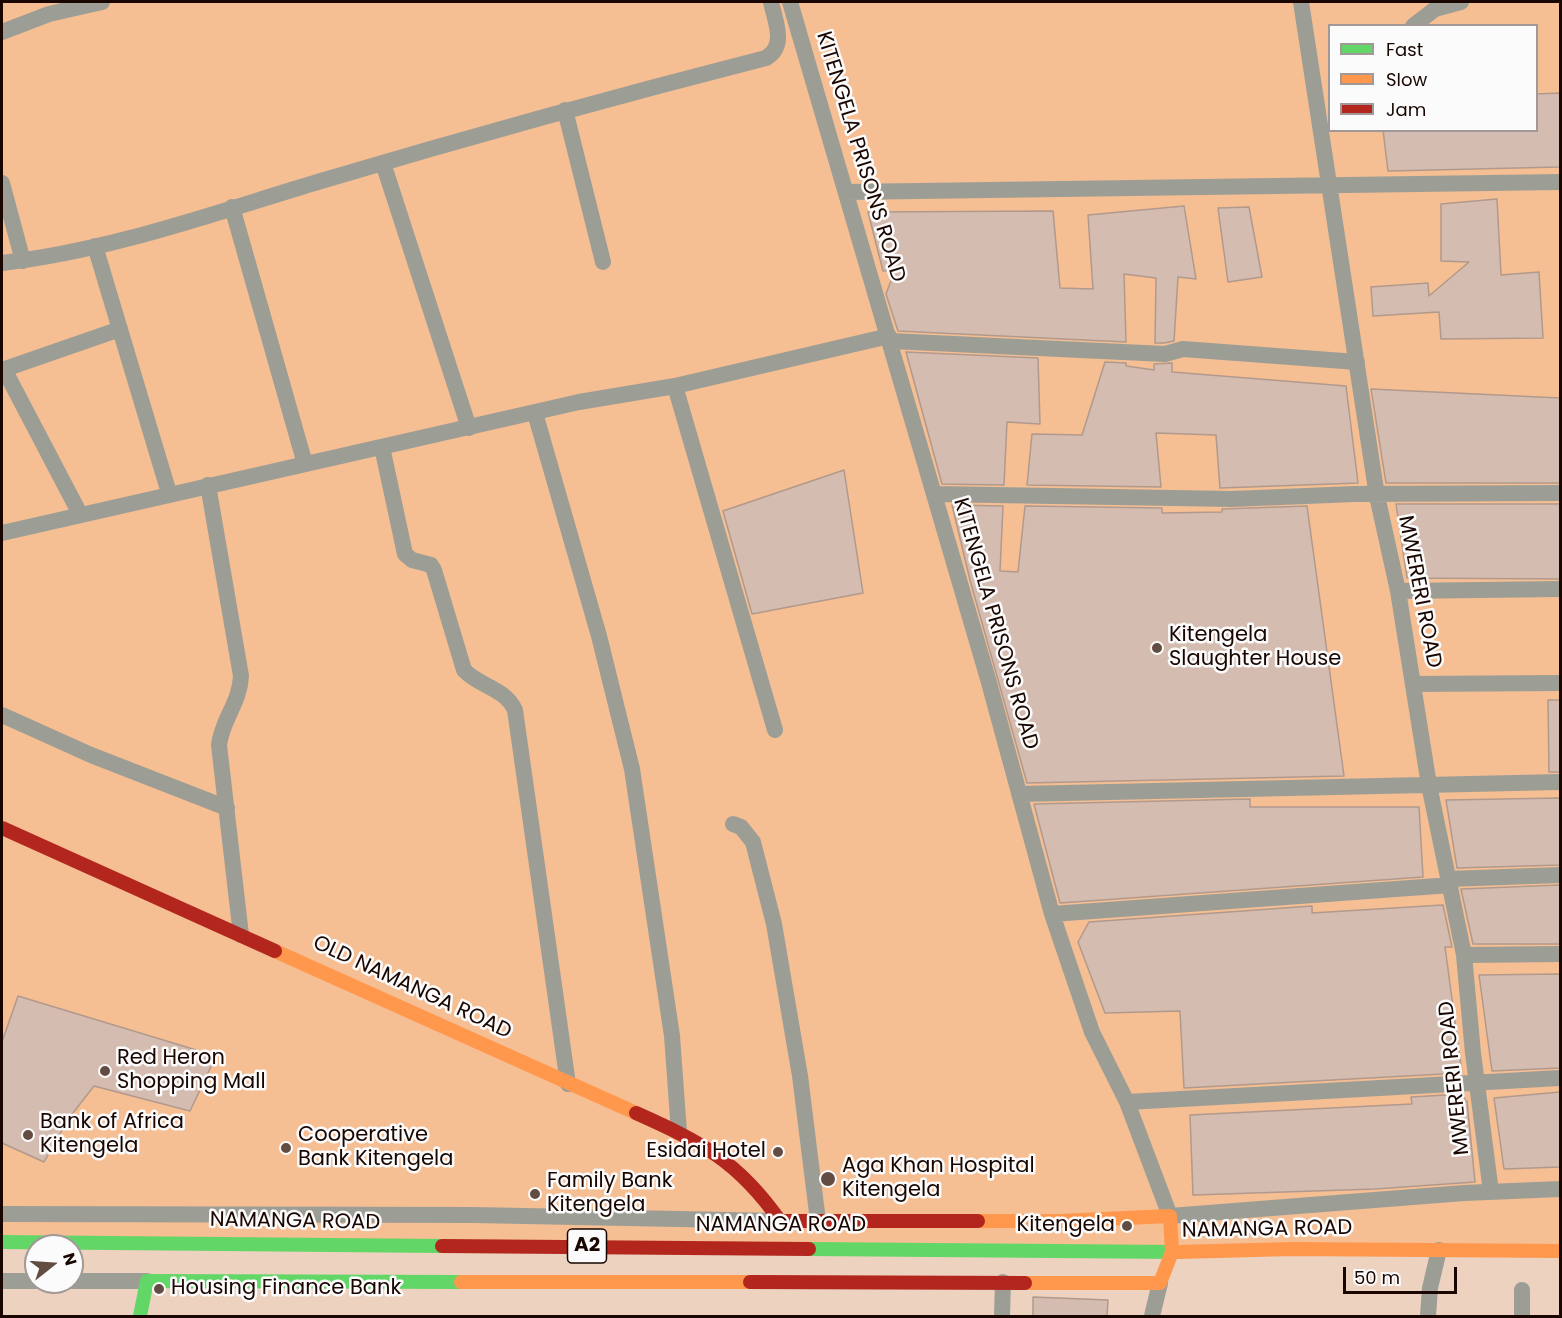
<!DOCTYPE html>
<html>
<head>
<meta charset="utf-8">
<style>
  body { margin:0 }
  #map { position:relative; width:1562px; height:1318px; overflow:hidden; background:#ecd2bf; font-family:Poppins,sans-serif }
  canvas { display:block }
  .frame { position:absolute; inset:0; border:3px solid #190600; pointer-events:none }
  .legend { position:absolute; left:1328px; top:24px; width:210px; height:108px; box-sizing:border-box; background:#fbfbfb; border:2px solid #a19997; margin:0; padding:8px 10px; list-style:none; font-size:18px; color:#190600 }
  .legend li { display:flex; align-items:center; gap:12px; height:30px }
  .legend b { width:30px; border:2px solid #a19997 }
  .north { position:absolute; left:24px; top:1234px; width:60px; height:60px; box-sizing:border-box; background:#fbfbfb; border:2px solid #a19997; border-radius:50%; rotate:73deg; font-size:16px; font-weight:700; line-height:24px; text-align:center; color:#190600 }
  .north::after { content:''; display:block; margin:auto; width:21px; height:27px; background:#634d43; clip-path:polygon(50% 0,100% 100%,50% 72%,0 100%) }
  .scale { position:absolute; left:1343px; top:1267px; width:114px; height:27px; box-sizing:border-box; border:3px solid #190600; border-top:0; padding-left:8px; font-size:18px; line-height:21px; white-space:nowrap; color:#190600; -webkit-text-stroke:4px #fbfbfb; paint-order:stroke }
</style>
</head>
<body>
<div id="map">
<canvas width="1562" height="1318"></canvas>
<div class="frame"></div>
<ul class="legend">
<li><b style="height:8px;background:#63d668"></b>Fast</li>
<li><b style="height:8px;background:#ff974d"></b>Slow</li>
<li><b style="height:8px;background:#b3261e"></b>Jam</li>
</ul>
<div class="north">N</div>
<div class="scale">50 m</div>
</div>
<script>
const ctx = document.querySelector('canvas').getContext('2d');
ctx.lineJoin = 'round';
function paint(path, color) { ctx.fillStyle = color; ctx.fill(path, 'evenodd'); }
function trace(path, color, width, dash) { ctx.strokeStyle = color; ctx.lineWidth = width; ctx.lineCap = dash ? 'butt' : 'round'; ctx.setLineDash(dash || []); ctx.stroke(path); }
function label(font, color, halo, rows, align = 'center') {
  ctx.font = font + ' Poppins,sans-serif'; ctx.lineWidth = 5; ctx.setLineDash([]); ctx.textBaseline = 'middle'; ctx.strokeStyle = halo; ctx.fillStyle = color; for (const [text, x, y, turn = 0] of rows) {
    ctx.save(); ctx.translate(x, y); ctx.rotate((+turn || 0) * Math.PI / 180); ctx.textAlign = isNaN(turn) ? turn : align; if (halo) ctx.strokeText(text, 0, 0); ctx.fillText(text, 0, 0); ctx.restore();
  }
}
paint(new Path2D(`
  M2 2H1560V1251L2 1242ZM1330 26H1536V130H1330Z`), '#f5be93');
const building = new Path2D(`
  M1560 93V167L1388 171 1383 130H1536V94Z
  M1497 199 1501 275 1539 272 1543 338 1441 339 1439 312 1373 316 1371 287 1428 283 1429 296 1469 262 1441 261V204Z
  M1184 206 1196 279 1178 277 1174 341 1164 343H1155L1156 278 1124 274 1126 342 898 331 886 294 895 270 883 271 868 212 1053 211 1060 288 1093 289 1088 215Z
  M1249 207 1262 277 1228 282 1218 208Z
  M906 352 1038 358 1040 424 1007 422 1004 485 942 484Z
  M1105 362 1126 363V366L1154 370V364L1172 363V372L1346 386 1358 483 1220 488 1216 435 1156 433 1161 487 1027 485 1032 434 1082 435Z
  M1371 389 1560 398V483H1386Z
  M844 470 863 593 752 614 723 511Z
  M1560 504V579L1407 578 1396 504Z
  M952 505 1003 506 1000 571 1018 572 1025 506 1162 508V513L1222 512V509L1307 506 1344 776 1027 783 970 580Z
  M1548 700H1560V772H1549Z
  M1560 798V865L1457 868 1446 800Z
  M1250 799V807H1419L1423 877 1060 903 1034 804Z
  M1560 885V944H1473L1461 889Z
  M1443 905 1452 947H1445L1462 1073 1184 1088 1180 1011 1105 1013 1078 942 1089 922 1312 906V913Z
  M1560 974V1068L1492 1071 1479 975Z
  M18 996 216 1056 190 1111 94 1086 69 1118 44 1162 2 1143V1042Z
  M1560 1092V1167L1504 1169 1494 1098Z
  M1464 1094 1465 1101H1467L1475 1182 1375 1189 1193 1195 1190 1115 1412 1104 1411 1097Z
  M1033 1297 1108 1300 1107 1317H1033Z`);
paint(building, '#d5bcb0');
trace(building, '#b1998c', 1.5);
trace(new Path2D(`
  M790 2 988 679 1052 914 1092 1032 1127 1102 1170 1216 1464 1193 1560 1189
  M1301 2 1377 496 1398 591 1429 785 1464 955 1473 1053 1491 1192
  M1413 26 1435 9 1461 2
  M2 32 49 14 102 2
  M565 110 603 262
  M383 163 469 428
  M2 183 23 261
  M847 192 1560 182
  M232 207 305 464
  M95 246 169 493
  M2 263C110 251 217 212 321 181 469 137 617 96 766 58 787 46 775 21 771 2
  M891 341 1165 354 1183 349 1357 362
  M4 369 80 514
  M2 370 120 329
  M675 386 775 730
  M535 413 599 636 632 769 672 1036 679 1132
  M382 447 405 554 412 560 431 565 434 570 464 670C480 687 505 688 515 710L568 1084
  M208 485 241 676C240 703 222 719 219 745L241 935
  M935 494 1232 499 1355 494 1560 493
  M2 533 579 402 675 386 889 336
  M1398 591 1560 589
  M1413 684 1560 683
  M2 715 91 755 227 808
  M1019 794 1560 782
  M733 824 741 827 753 842 774 924 800 1076 818 1221
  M1448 879 1560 875
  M1052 914 1451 885
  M1464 955 1560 954
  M1127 1102 1560 1078
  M2 1214 474 1215 780 1221
  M2 1281H36
  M72 1281H147
  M1522 1290V1316
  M1002 1316 1003 1282
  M1152 1316 1160 1283
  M1428 1316 1430 1288 1439 1250`), '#9c9e96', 16);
trace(new Path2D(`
  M2 1242 442 1246
  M809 1249 1178 1252
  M140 1316 147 1281 461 1282`), '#63d668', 14);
trace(new Path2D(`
  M275 951 636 1113
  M978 1221H1059L1170 1216 1172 1252 1160 1283H1025
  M1178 1252 1292 1249 1560 1251
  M461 1282H750`), '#ff974d', 14);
trace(new Path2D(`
  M2 828 275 951
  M636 1113C701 1142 738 1161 780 1221H978
  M442 1246 809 1249
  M750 1282 1025 1283`), '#b3261e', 14);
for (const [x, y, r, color] of [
  [1157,648,6,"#634d43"],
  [105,1071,6,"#634d43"],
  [28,1135,6,"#634d43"],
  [286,1148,6,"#634d43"],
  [778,1152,6,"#634d43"],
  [828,1179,8,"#634d43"],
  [535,1194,6,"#634d43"],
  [1127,1226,6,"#634d43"],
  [159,1289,6,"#634d43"]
]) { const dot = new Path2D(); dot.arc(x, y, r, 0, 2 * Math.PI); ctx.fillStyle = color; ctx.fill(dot); trace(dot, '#fbfbfb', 2); }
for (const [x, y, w] of [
  [587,1246,39]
]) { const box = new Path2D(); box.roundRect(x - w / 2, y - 17, w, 34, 4.5); ctx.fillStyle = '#fbfbfb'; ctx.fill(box); trace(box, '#190600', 1.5); }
label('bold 20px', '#190600', null, [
  ["A2",587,1246]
]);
label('21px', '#190600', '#fbfbfb', [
  ["KITENGELA PRISONS ROAD",860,157,73],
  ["MWERERI ROAD",1419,592,79],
  ["KITENGELA PRISONS ROAD",995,624,74],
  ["OLD NAMANGA ROAD",412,988,25],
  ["MWERERI ROAD",1455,1078,-96],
  ["NAMANGA ROAD",295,1222,1],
  ["NAMANGA ROAD",781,1226],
  ["NAMANGA ROAD",1267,1230,-1]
]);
label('21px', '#190600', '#fbfbfb', [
  ["Kitengela",1169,636],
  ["Slaughter House",1169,660],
  ["Red Heron",117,1059],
  ["Shopping Mall",117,1083],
  ["Bank of Africa",40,1123],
  ["Kitengela",40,1147],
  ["Cooperative",298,1136],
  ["Bank Kitengela",298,1160],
  ["Esidai Hotel",766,1152,"right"],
  ["Aga Khan Hospital",842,1167],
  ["Kitengela",842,1191],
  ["Family Bank",547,1182],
  ["Kitengela",547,1206],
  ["Kitengela",1115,1226,"right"],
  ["Housing Finance Bank",171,1289]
], 'left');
</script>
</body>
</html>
